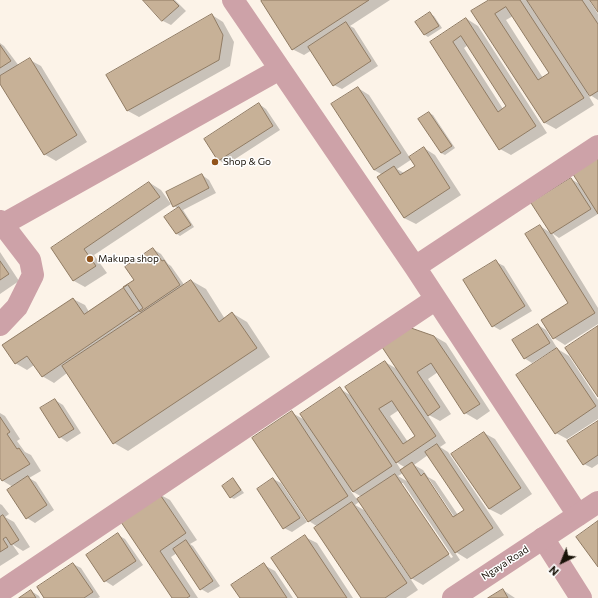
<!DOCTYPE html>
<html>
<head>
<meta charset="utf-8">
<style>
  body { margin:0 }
  #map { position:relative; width:598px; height:598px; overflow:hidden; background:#fcf3e8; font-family:Commissioner,sans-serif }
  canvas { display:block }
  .north { position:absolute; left:542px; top:542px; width:40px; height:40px; -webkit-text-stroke:3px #fff; paint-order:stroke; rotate:223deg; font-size:11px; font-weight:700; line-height:16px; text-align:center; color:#191208 }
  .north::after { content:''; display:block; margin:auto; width:14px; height:18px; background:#191208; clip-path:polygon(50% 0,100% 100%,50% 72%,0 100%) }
</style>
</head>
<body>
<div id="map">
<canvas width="598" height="598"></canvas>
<div class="north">N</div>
</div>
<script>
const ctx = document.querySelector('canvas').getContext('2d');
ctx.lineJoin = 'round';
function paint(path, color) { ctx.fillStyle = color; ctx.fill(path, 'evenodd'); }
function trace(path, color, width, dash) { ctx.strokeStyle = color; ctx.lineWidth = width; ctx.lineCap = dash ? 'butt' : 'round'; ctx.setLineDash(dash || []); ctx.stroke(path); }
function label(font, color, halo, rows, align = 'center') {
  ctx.font = font + ' Commissioner,sans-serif'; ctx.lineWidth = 3; ctx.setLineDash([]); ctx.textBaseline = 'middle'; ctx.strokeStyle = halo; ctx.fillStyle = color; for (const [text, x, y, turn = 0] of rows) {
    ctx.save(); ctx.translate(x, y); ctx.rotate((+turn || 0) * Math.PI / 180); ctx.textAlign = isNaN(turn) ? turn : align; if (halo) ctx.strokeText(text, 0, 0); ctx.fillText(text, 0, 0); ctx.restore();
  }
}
paint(new Path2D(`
  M144 0H175L186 11 171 25 163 21Z
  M265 0H390L350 26 354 28 378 66 342 89 334 85 312 50 304 55 292 49Z
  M491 0H589L598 14V100L587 93 594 105 556 129 545 123 473 11ZM513 16 550 73 543 78 506 20Z
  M430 14 434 16 442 28 428 37 425 35Z
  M212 15 223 22 234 42 230 66 139 117 128 111Z
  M467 19 478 26 547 133 511 155 500 149 431 42ZM468 45 508 106 503 109 464 48Z
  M0 43 4 46 19 66 30 60 41 66 87 142 56 161 44 154 0 82Z
  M358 88 369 95 410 158 424 148 435 155 461 195 416 224 404 218 378 177 383 175 374 170ZM412 159 416 166 404 173 397 169Z
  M259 104 266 109 280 130 226 165 219 160Z
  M429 113 433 115 455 148 445 155 441 153Z
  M202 175 209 180 216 193 183 210 194 227 180 236 177 234 166 217 179 209 174 206Z
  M571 179 581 185 598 214 559 238 552 233 598 308V324L565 345 554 338 569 304 540 226 551 233Z
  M150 183 161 190 171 204 94 255 107 273 85 287 74 281 53 249Z
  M153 249 161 254 168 264 171 266 185 286 192 281 206 289 225 319 232 313 247 322 270 357 128 451 114 443 67 373 54 383 42 376 34 365 27 370 15 363 73 299 85 305 89 312 135 280Z
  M0 252 19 281 0 294Z
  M496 262 504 266 532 311 500 330 493 326Z
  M538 325 546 330 557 348H556L569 356 598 400V419L567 439 556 433 554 352 553 350 532 363 524 358Z
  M434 336 446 343 490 411 477 420 465 413 438 372 428 379 451 414 440 421 427 414 446 443 440 447 448 452 504 535 467 559 454 551 460 560 423 585 409 577 411 576 362 497 350 490 359 502 355 505 364 510 418 590 406 598H363L318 527 309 521 254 438 292 413 307 421 340 389 352 396 385 362 397 369ZM399 410 417 436 408 442 390 416ZM428 455 465 510 458 515 435 481 428 477 423 470 414 465ZM396 462 406 468 401 470ZM403 473 410 483 398 476ZM427 479H429L457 521 455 522ZM400 483H403L453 557 451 558Z
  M55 400 63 405 81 433 67 442 60 437Z
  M0 413 5 416 20 439 17 441 25 452 31 455 41 471 29 478 36 482 54 510 35 523 27 518 8 490 13 487 3 481 0 476Z
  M598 422V464L592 468 584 464Z
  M484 433 495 439 532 494 501 515 489 509Z
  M273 479 281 483 307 522 292 532 284 528Z
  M233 480 236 482 244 493 234 499 230 497Z
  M159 494 170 500 197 540 190 544 193 546 220 586 208 593 201 589 177 553 171 557 198 598H173L120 519Z
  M0 504 2 505 9 514 5 517 14 522 30 547 23 551 12 544 19 554 0 566Z
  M118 535 125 539 143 565 113 586 105 581Z
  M305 537 317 543 353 598H299Z
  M73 564 81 568 100 597 98 598H45Z
  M264 565 275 571 293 598H241Z
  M503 590 515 598H490Z
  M31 591 39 596 40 598H20Z`), '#0003');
const building = new Path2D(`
  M143 0H173L179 6 162 21Z
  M263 0H369L292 50 261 1Z
  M489 0H520L584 98 544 123 471 11ZM506 7 549 73 538 80 495 14Z
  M527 0H582L598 24V91L590 96Z
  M590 0H598V12Z
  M430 12 439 26 424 35 415 22Z
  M212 14 223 35 219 60 127 111 106 75Z
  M466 18 536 126 499 150 430 42ZM461 36 506 106 498 112 453 42Z
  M346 22 371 61 333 86 308 47Z
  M0 45 11 61 0 68Z
  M30 58 77 135 44 155 0 84V76Z
  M358 87 401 153 374 170 331 104Z
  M259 103 273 126 218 161 204 139Z
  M429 112 452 146 441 153 418 119Z
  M424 147 450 188 404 218 377 177 394 166 400 175 415 166 409 157Z
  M598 154V214L571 171Z
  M202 174 209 188 173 207 166 192Z
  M571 178 591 209 551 234 531 203Z
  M149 182 160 197 84 249 96 266 73 281 51 248Z
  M179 207 191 225 176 234 164 217Z
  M540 225 595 313 553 339 541 320 568 303 525 234Z
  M153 248 162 261 164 260 180 285 140 312 123 287 134 280 125 267Z
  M496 260 525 306 492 327 463 280Z
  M0 261 9 274 0 280Z
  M191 280 219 322 232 312 257 348 113 444 62 366Z
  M128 285 143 308 42 377 27 356 15 364 2 345 73 298 84 314Z
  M538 324 550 343 524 359 512 340Z
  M598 326V397L565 348Z
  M411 328 434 336 480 404 464 414 431 363 417 372 440 407 428 416 382 347Z
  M557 348 596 406 555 434 516 375Z
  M385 361 436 436 396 463 345 387ZM392 401 415 436 403 444 379 409Z
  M340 387 392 466 353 492 300 414Z
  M55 399 74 429 59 438 40 408Z
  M292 411 348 496 308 522 252 438Z
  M0 417 10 432 7 434 17 449 19 448 30 464 2 481 0 478Z
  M598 421V455L583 465 567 441Z
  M484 432 521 488 489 509 451 454Z
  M437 444 493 528 455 553 400 470 412 462 421 476 424 473 453 517 464 510 425 452Z
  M395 474 449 554 411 579 357 499Z
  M28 476 47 505 26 519 7 490Z
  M233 478 241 490 230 498 222 486Z
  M273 478 300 518 283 529 257 489Z
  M159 493 186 533 160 551 190 596 187 598H172L119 519Z
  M352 502 407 583 385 598H361L314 528Z
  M3 515 19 540 11 545 6 537 3 539 8 547 0 552V517Z
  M598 521V567L576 537Z
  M118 533 136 561 104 582 86 555Z
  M305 535 347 598H298L271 558Z
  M186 540 213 581 200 590 173 549Z
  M73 563 93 592 84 598H44L37 587Z
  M264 563 287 598H240L231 585Z
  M503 589 508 598H488Z
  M31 590 36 598H19Z`);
paint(building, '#c7b197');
trace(building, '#907b63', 1);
trace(new Path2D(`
  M233 0 415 267 578 515
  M0 221 30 260 33 275 17 307 0 325
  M0 226 280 69
  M415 267 598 146
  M543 538 581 598
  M0 592 436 299`), '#cda2a8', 22);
trace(new Path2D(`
  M453 598 598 502`), '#cda2a8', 22);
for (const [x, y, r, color] of [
  [215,162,4,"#92531a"],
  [90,259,4,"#92531a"]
]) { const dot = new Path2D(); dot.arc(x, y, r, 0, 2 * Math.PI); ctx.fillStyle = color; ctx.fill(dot); trace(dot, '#fff', 1.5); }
label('10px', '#191208', '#fff', [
  ["Shop & Go",223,162],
  ["Makupa shop",98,259]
], 'left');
label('10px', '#191208', '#fff', [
  ["Ngaya Road",505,563,-33]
]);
</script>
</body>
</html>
